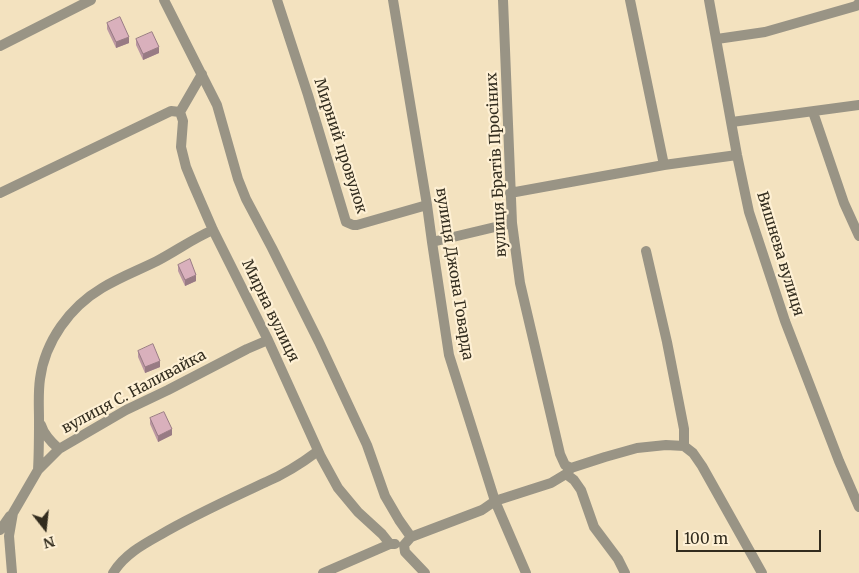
<!DOCTYPE html>
<html>
<head>
<meta charset="utf-8">
<style>
  body { margin:0 }
  #map { position:relative; width:859px; height:573px; overflow:hidden; background:#f3e2bf; font-family:Merriweather,serif }
  canvas { display:block }
  .north { position:absolute; left:20px; top:503px; width:50px; height:50px; -webkit-text-stroke:4px #fef0d4; paint-order:stroke; rotate:164deg; font-size:14px; font-weight:700; line-height:20px; text-align:center; color:#322c1e }
  .north::after { content:''; display:block; margin:auto; width:18px; height:22px; background:#322c1e; clip-path:polygon(50% 0,100% 100%,50% 72%,0 100%) }
  .scale { position:absolute; left:676px; top:530px; width:145px; height:22px; box-sizing:border-box; border:2px solid #322c1e; border-top:0; padding-left:6px; font-size:15px; line-height:18px; white-space:nowrap; color:#322c1e; -webkit-text-stroke:4px #fef0d4; paint-order:stroke }
</style>
</head>
<body>
<div id="map">
<canvas width="859" height="573"></canvas>
<div class="north">N</div>
<div class="scale">100 m</div>
</div>
<script>
const ctx = document.querySelector('canvas').getContext('2d');
ctx.lineJoin = 'round';
function trace(path, color, width, dash) { ctx.strokeStyle = color; ctx.lineWidth = width; ctx.lineCap = dash ? 'butt' : 'round'; ctx.setLineDash(dash || []); ctx.stroke(path); }
function paint(path, color) { ctx.fillStyle = color; ctx.fill(path, 'evenodd'); }
function label(font, color, halo, rows, align = 'center') {
  ctx.font = font + ' Merriweather,serif'; ctx.lineWidth = 4.5; ctx.setLineDash([]); ctx.textBaseline = 'middle'; ctx.strokeStyle = halo; ctx.fillStyle = color; for (const [text, x, y, turn = 0] of rows) {
    ctx.save(); ctx.translate(x, y); ctx.rotate((+turn || 0) * Math.PI / 180); ctx.textAlign = isNaN(turn) ? turn : align; if (halo) ctx.strokeText(text, 0, 0); ctx.fillText(text, 0, 0); ctx.restore();
  }
}
trace(new Path2D(`
  M164 0 217 105 238 179 246 199 272 248 319 342 367 445 385 496 399 520 411 537
  M277 0 308 95 346 222 353 225H357L427 205
  M393 0 427 205 432 242 449 355 495 501 526 573
  M503 0 512 223 520 283 560 454 565 465 571 468
  M630 0 664 165
  M709 0 737 155 749 212 785 321 839 461 859 507
  M717 39 765 32 856 6 859 3
  M0 46 91 0
  M202 74 180 112 183 121 181 147 186 167 193 184 213 230 268 340 321 457 338 488 358 512 382 534 390 544
  M813 112 844 203 859 236
  M732 122 859 105
  M0 193 171 111 180 112
  M510 193 664 165 737 155
  M432 242 512 223
  M646 251 667 342 684 429V446
  M41 425C44 435 51 442 59 449
  M684 446 693 453 702 466 762 573
  M38 470C39 453 39 437 39 420 39 406 38 393 40 379 45 341 70 307 102 288 120 277 139 270 157 261 176 251 194 238 213 230
  M566 474 574 480 581 490 594 527 618 559 625 573
  M0 530 10 516
  M404 545 411 537 482 510 495 501 551 483 566 474 571 468 605 457 637 448 666 445 684 446
  M404 545 405 552 425 573
  M12 573 9 536 13 513 38 470 59 449 126 410 168 390 247 349 268 340
  M113 573C124 555 142 545 160 535 194 515 230 499 266 482 285 474 302 463 318 451
  M323 573 390 544H395`), '#999485', 10);
paint(new Path2D(`
  M107 23 129 43 116 48 107 29Z
  M136 39 159 53 143 60 136 45Z
  M178 265 196 281 185 286 178 271Z
  M138 351 160 367 145 373 138 357Z
  M150 418 172 435 158 442 150 424Z`), '#bb97a2');
paint(new Path2D(`
  M129 37V43L116 48V42Z
  M159 47V53L143 60V54Z
  M196 275V281L185 286V280Z
  M160 361V367L145 373V367Z
  M172 429V435L158 442V436Z`), '#987b84');
const building = new Path2D(`
  M120 17 129 37 116 42 107 23Z
  M152 32 159 47 143 54 136 39Z
  M190 259 196 275 185 280 178 265Z
  M153 344 160 361 145 367 138 351Z
  M164 412 172 429 158 436 150 418Z`);
paint(building, '#d9b0bc');
trace(building, '#987b84', 1);
label('15px', '#322c1e', '#fef0d4', [
  ["Мирний провулок",340,146,72],
  ["вулиця Братів Просіних",497,165,-93],
  ["Вишнева вулиця",780,254,73],
  ["вулиця Джона Говарда",454,274,81],
  ["Мирна вулиця",270,311,64],
  ["вулиця С. Наливайка",134,392,-28]
]);
</script>
</body>
</html>
